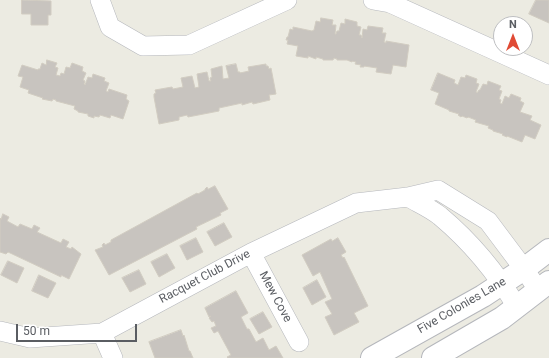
<!DOCTYPE html>
<html>
<head>
<meta charset="utf-8">
<style>
  body { margin:0 }
  #map { position:relative; width:549px; height:358px; overflow:hidden; background:#ecebe2; font-family:Roboto,sans-serif }
  canvas { display:block }
  .north { position:absolute; left:493px; top:16px; width:40px; height:40px; box-sizing:border-box; background:#fff; border:1px solid #bdbec0; border-radius:50%; rotate:0deg; font-size:11px; font-weight:700; line-height:16px; text-align:center; color:#5a5d62 }
  .north::after { content:''; display:block; margin:auto; width:14px; height:18px; background:#e04a35; clip-path:polygon(50% 0,100% 100%,50% 72%,0 100%) }
  .scale { position:absolute; left:16px; top:324px; width:121px; height:18px; box-sizing:border-box; border:2px solid #5a5d62; border-top:0; padding-left:5px; font-size:12px; line-height:14px; white-space:nowrap; color:#5a5d62; -webkit-text-stroke:3px #fff; paint-order:stroke }
</style>
</head>
<body>
<div id="map">
<canvas width="549" height="358"></canvas>
<div class="north">N</div>
<div class="scale">50 m</div>
</div>
<script>
const ctx = document.querySelector('canvas').getContext('2d');
ctx.lineJoin = 'round';
function paint(path, color) { ctx.fillStyle = color; ctx.fill(path, 'evenodd'); }
function trace(path, color, width, dash) { ctx.strokeStyle = color; ctx.lineWidth = width; ctx.lineCap = dash ? 'butt' : 'round'; ctx.setLineDash(dash || []); ctx.stroke(path); }
function label(font, color, halo, rows, align = 'center') {
  ctx.font = font + ' Roboto,sans-serif'; ctx.lineWidth = 3; ctx.setLineDash([]); ctx.textBaseline = 'middle'; ctx.strokeStyle = halo; ctx.fillStyle = color; for (const [text, x, y, turn = 0] of rows) {
    ctx.save(); ctx.translate(x, y); ctx.rotate((+turn || 0) * Math.PI / 180); ctx.textAlign = isNaN(turn) ? turn : align; if (halo) ctx.strokeText(text, 0, 0); ctx.fillText(text, 0, 0); ctx.restore();
  }
}
const building = new Path2D(`
  M22 0 51 1V15H48V25H31V14H22Z
  M536 0H549V23L529 14Z
  M321 18 333 20 332 25H336L335 34H336L337 31H339L341 23 345 24V19L357 22V26L361 27 359 35H361L362 38 363 29 367 30 368 26 383 28 382 33H386L384 42 386 43V41L409 45 406 67 393 65 391 74 376 72 377 68 364 66V67H360L361 65 355 64 356 62 352 61V62L347 60H337V59L334 58 333 60H323V59L316 57V59L308 56V58L296 56 298 46 287 44 288 40H286L287 37H288L290 29 293 30V27L312 31 314 30 316 21 320 22Z
  M47 60 57 63 55 67 58 68 56 75 60 76 61 73 64 74 66 67 70 68 72 63 83 67 82 71 86 73 83 80 85 81 84 84 85 85 88 77 92 78 93 74 105 78 104 81 109 83 106 91 108 92 109 89 127 95 126 99 129 101 123 119 111 115 110 118 100 115 99 117 94 116V118L88 116V114L78 112V111L74 109 75 106 56 101V100L53 99 52 101 42 99 43 98 28 93 29 90 20 87 23 77 18 76 22 65 38 70V69H40L42 63 46 65Z
  M236 64 238 72H240V73L249 71 248 67 266 64V66H268L269 69 271 68 276 94 269 95 270 100 253 104 252 102 242 105V103L219 108V111L188 117 187 115 179 117V120L159 124 154 97V94L156 93 155 90 172 87 173 89 183 87 181 78 192 76 195 88 199 87 197 74 207 72 209 81H211L210 78 212 77 211 69 222 66 223 79 229 78 226 66Z
  M438 73 455 80 454 83 458 85 461 77 465 78 466 75 477 79 476 83 479 84 476 92 477 93 479 90H480L483 84 487 85 488 81 501 86 499 90 502 91 499 99 501 100 500 103 502 104 505 96 509 98 511 94 521 98 520 101 524 103 520 112 532 116 530 120 541 125 535 139 525 135 522 142 507 136V137L502 135 503 134 493 131V130L488 128 489 126 475 122 476 120 468 117 467 118 462 116 461 117 458 115 459 114 449 111V110L435 104 439 93 431 90Z
  M215 186 228 209 220 213 221 215 196 227 197 229 109 275 95 250 103 247 102 245 104 243 105 245 111 242V240L197 193 198 194 205 190V189L207 187 208 189Z
  M3 214 9 217 7 221 18 227 20 224 32 229 34 225 40 228 37 232 61 243 63 239 69 242 66 247 71 249 72 247 81 254 69 279 61 275V277L8 252 6 254 0 252V218L1 219Z
  M224 223 232 237 215 246 207 232Z
  M196 238 203 252 187 260 180 246Z
  M338 238 346 252 341 255 343 258 344 257 368 306 354 313 359 322 334 335 325 317 332 314 325 302 332 299 320 272 313 276 302 255 331 239 332 241Z
  M167 254 175 268 159 277 151 262Z
  M8 261 24 268 17 283 1 275Z
  M139 270 146 284 130 292 122 278Z
  M39 275 56 283 48 298 32 291Z
  M317 280 326 297 312 305 303 288Z
  M236 291 248 313 241 317 247 329H249L256 342 263 338 269 350 276 346 283 358H228L227 357 231 355 218 331 214 333 211 328 216 326 214 321 212 322 209 318 211 316 209 317 205 308Z
  M263 312 272 327 259 334 250 319Z
  M181 330 183 336 184 335 189 351H190L193 358H155L149 342Z`);
paint(building, '#c8c4bf');
trace(building, '#d1ccc1', 1);
const minor = new Path2D(`
  M100 0 110 27 143 46 189 45 287 0
  M373 0 390 3 549 75
  M251 253 299 342
  M517 307C496 272 471 242 440 216 430 208 418 203 408 197L438 190 488 221 524 269 539 291
  M0 331 30 338 102 333 251 253 356 203 408 197
  M102 333 113 358`);
const tertiary = new Path2D(`
  M372 358 483 296 524 269 549 250
  M433 358 502 318 549 282`);
trace(minor, '#b5b7bc', 20);
trace(tertiary, '#b5b7bc', 24);
trace(minor, '#fff', 19);
trace(tertiary, '#fff', 22);
label('12px', '#5a5d62', '#fff', [
  ["Racquet Club Drive",205,277,-28],
  ["Mew Cove",275,297,62],
  ["Five Colonies Lane",462,306,-30]
]);
</script>
</body>
</html>
